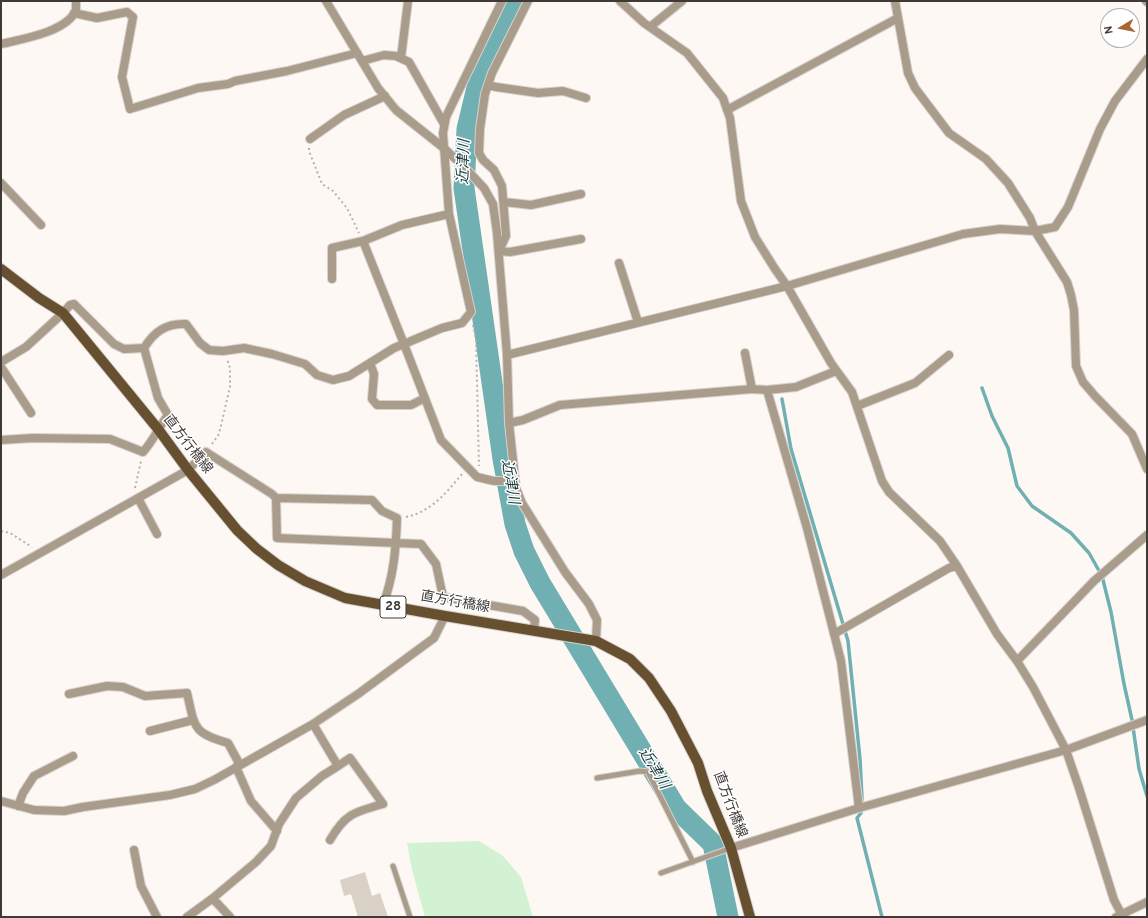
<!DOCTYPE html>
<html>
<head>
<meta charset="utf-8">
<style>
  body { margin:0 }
  #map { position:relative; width:1148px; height:918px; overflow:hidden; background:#fef8f5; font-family:Overpass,sans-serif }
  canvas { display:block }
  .frame { position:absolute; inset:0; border:2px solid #403a37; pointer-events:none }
  .north { position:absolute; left:1100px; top:8px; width:40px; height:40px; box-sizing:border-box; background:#fff; border:1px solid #b3b0af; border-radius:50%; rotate:260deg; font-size:11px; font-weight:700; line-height:16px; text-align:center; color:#403a37 }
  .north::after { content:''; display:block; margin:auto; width:14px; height:18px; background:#a86633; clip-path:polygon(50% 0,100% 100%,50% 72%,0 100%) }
</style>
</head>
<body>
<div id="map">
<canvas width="1148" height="918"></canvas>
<div class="frame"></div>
<div class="north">N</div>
</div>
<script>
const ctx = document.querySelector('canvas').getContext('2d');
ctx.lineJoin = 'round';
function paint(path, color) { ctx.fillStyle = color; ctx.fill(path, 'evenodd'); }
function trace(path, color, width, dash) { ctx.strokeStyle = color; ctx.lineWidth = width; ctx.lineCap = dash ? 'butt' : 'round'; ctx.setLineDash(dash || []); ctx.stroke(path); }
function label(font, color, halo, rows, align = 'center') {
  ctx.font = font + ' Overpass,"Noto Sans JP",sans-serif'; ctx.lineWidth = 3; ctx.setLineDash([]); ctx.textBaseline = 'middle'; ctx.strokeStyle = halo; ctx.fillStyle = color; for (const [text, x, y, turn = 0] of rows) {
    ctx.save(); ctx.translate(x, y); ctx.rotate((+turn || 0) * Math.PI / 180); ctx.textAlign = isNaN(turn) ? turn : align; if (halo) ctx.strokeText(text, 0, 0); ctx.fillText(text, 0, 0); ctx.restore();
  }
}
paint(new Path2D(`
  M479 841 503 856 521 877 533 917H425L412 870 407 843Z`), '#d3f2d4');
trace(new Path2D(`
  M982 388 992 416 1008 448 1017 486 1032 506 1071 533 1089 553 1102 576 1111 612 1124 684 1132 720 1139 769 1147 796
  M782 399 791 449 848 641 860 759 862 798 861 813 857 818 882 917`), '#70b0b3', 3.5);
trace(new Path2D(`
  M518 1 481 71 467 129 464 188 503 459 515 524 524 551 540 583 676 808 713 844 728 917`), '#70b0b3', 21);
paint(new Path2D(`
  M365 872 372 896 380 893 388 917H358L351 894 344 896 340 880Z`), '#d9d1c5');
const service = new Path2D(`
  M597 778 640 771 648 772 693 862
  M393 866 410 917
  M661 873 731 848`);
const minor = new Path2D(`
  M528 1 492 73 485 94 480 129 479 153 483 160 494 170 502 186 506 236 499 251 510 252 581 239
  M620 1 644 23 687 53 723 98 730 118 741 201 755 237 775 269 787 286 831 363 852 392 882 481 889 492 940 541 957 566 997 634 1017 661 1033 687 1066 750 1079 788 1114 900 1123 917
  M895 1 908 73 915 88 949 133 986 159 1008 183 1030 218 1035 231 1067 282 1071 295 1074 310 1076 366 1083 382 1095 396 1132 434 1147 469
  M1146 1 1147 2
  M74 13 97 18 127 12 133 17 122 77 130 109 198 88 228 84 235 81 287 71 357 53
  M650 27 682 1
  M1 44C22 39 67 32 76 10 76 8 76 4 76 1
  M401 58 408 1
  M362 61 384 55 396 56 409 62 444 124
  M488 85 496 87 538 93 563 91 586 98
  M727 110 898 18
  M310 139 344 115 385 96
  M1 183 41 225
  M504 202 531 205 581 194
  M449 214 402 225 363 241 404 344 441 440 477 477 494 481H515
  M619 263 638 322
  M332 279V248L363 241
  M745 353 752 389
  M507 355 787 286 963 234 1000 229 1035 231 1055 227 1068 207 1100 129 1115 101 1147 59
  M1 362 26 347 63 313 70 305 74 304 114 344 124 349 144 348
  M370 363 374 374 372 399 377 405H411L425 398
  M1 367 31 413
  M767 390 796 387 836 371
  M857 406 915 383 949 355
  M509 423 523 420 560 405 752 389 767 390 807 528 841 661 859 808
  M1 440 33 438 110 439 143 452C153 441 159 427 168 415L158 398 144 348C154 332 166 323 186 324L200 343 209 350 223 351 244 348 272 354 305 364 317 375 333 380 349 376 394 348 404 344 442 328 462 323 471 312 449 214 443 133 446 117 502 1
  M138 498 157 534
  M276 498 372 500 382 511 397 518C396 549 394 575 383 605
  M1 575 188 470 206 452 272 494 276 498 277 538 421 544 436 564 443 597 523 611 535 620 534 630
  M834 634 949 568 957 566
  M1017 661 1094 581 1147 535
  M69 694 107 686 123 687 145 696 187 693C195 727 192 733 228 743L240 765
  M150 731 193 720
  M236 767 251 801 277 831
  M1 801 34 810 64 811 83 807 170 795 195 789 214 780 313 724 358 694 434 638 445 616
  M18 806 23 793 34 776 73 756
  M330 840C345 814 354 812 383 804L350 758 338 766
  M134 850 141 886 157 917
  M212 899 217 903 230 917
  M187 917 213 898 256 862 271 846 279 824 296 798 322 776 338 766 313 724
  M1116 917 1147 902`);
const tertiary = new Path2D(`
  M326 1 378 88 396 110 445 149 468 171 484 188 493 204 497 233 507 355 509 423 516 488 522 503 565 572 589 604 597 620 596 641
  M731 848 859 808 1066 750 1147 720`);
const primary = new Path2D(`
  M1 269 39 298 63 313 158 429 188 470 237 530 257 549 278 565 305 581 345 598 445 616 596 641 630 659 649 678 671 711 698 763 707 791 731 848 750 917`);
trace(service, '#d8d2cf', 7);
trace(minor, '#d8d2cf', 10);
trace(tertiary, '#d8d2cf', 10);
trace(primary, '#d8d2cf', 12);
trace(new Path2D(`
  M309 148V151L322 184 333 191 347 208 359 233
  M473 325 476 340 479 466
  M212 444 219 434 230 387V368L227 359
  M135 488 141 461
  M406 517C431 512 447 492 462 474
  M1 531 10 533 32 547`), '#b7b1ae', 2, [2, 3]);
trace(service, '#a99c8a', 5);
trace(minor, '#a99c8a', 8);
trace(tertiary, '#a99c8a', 8);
trace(primary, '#675030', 10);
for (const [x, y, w] of [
  [393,607,26]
]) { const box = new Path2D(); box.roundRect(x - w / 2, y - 11, w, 22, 3); ctx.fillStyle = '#fff'; ctx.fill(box); trace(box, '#403a37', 1); }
label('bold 13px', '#403a37', null, [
  ["28",393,607]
]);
label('14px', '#403a37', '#fff', [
  ["直方行橋線",187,445,52],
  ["直方行橋線",455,603,10],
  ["直方行橋線",729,805,69]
]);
label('italic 15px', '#1a3b3c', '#fff', [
  ["近津川",465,162,-88],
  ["近津川",509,482,81],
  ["近津川",653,769,59]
]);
</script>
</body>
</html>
